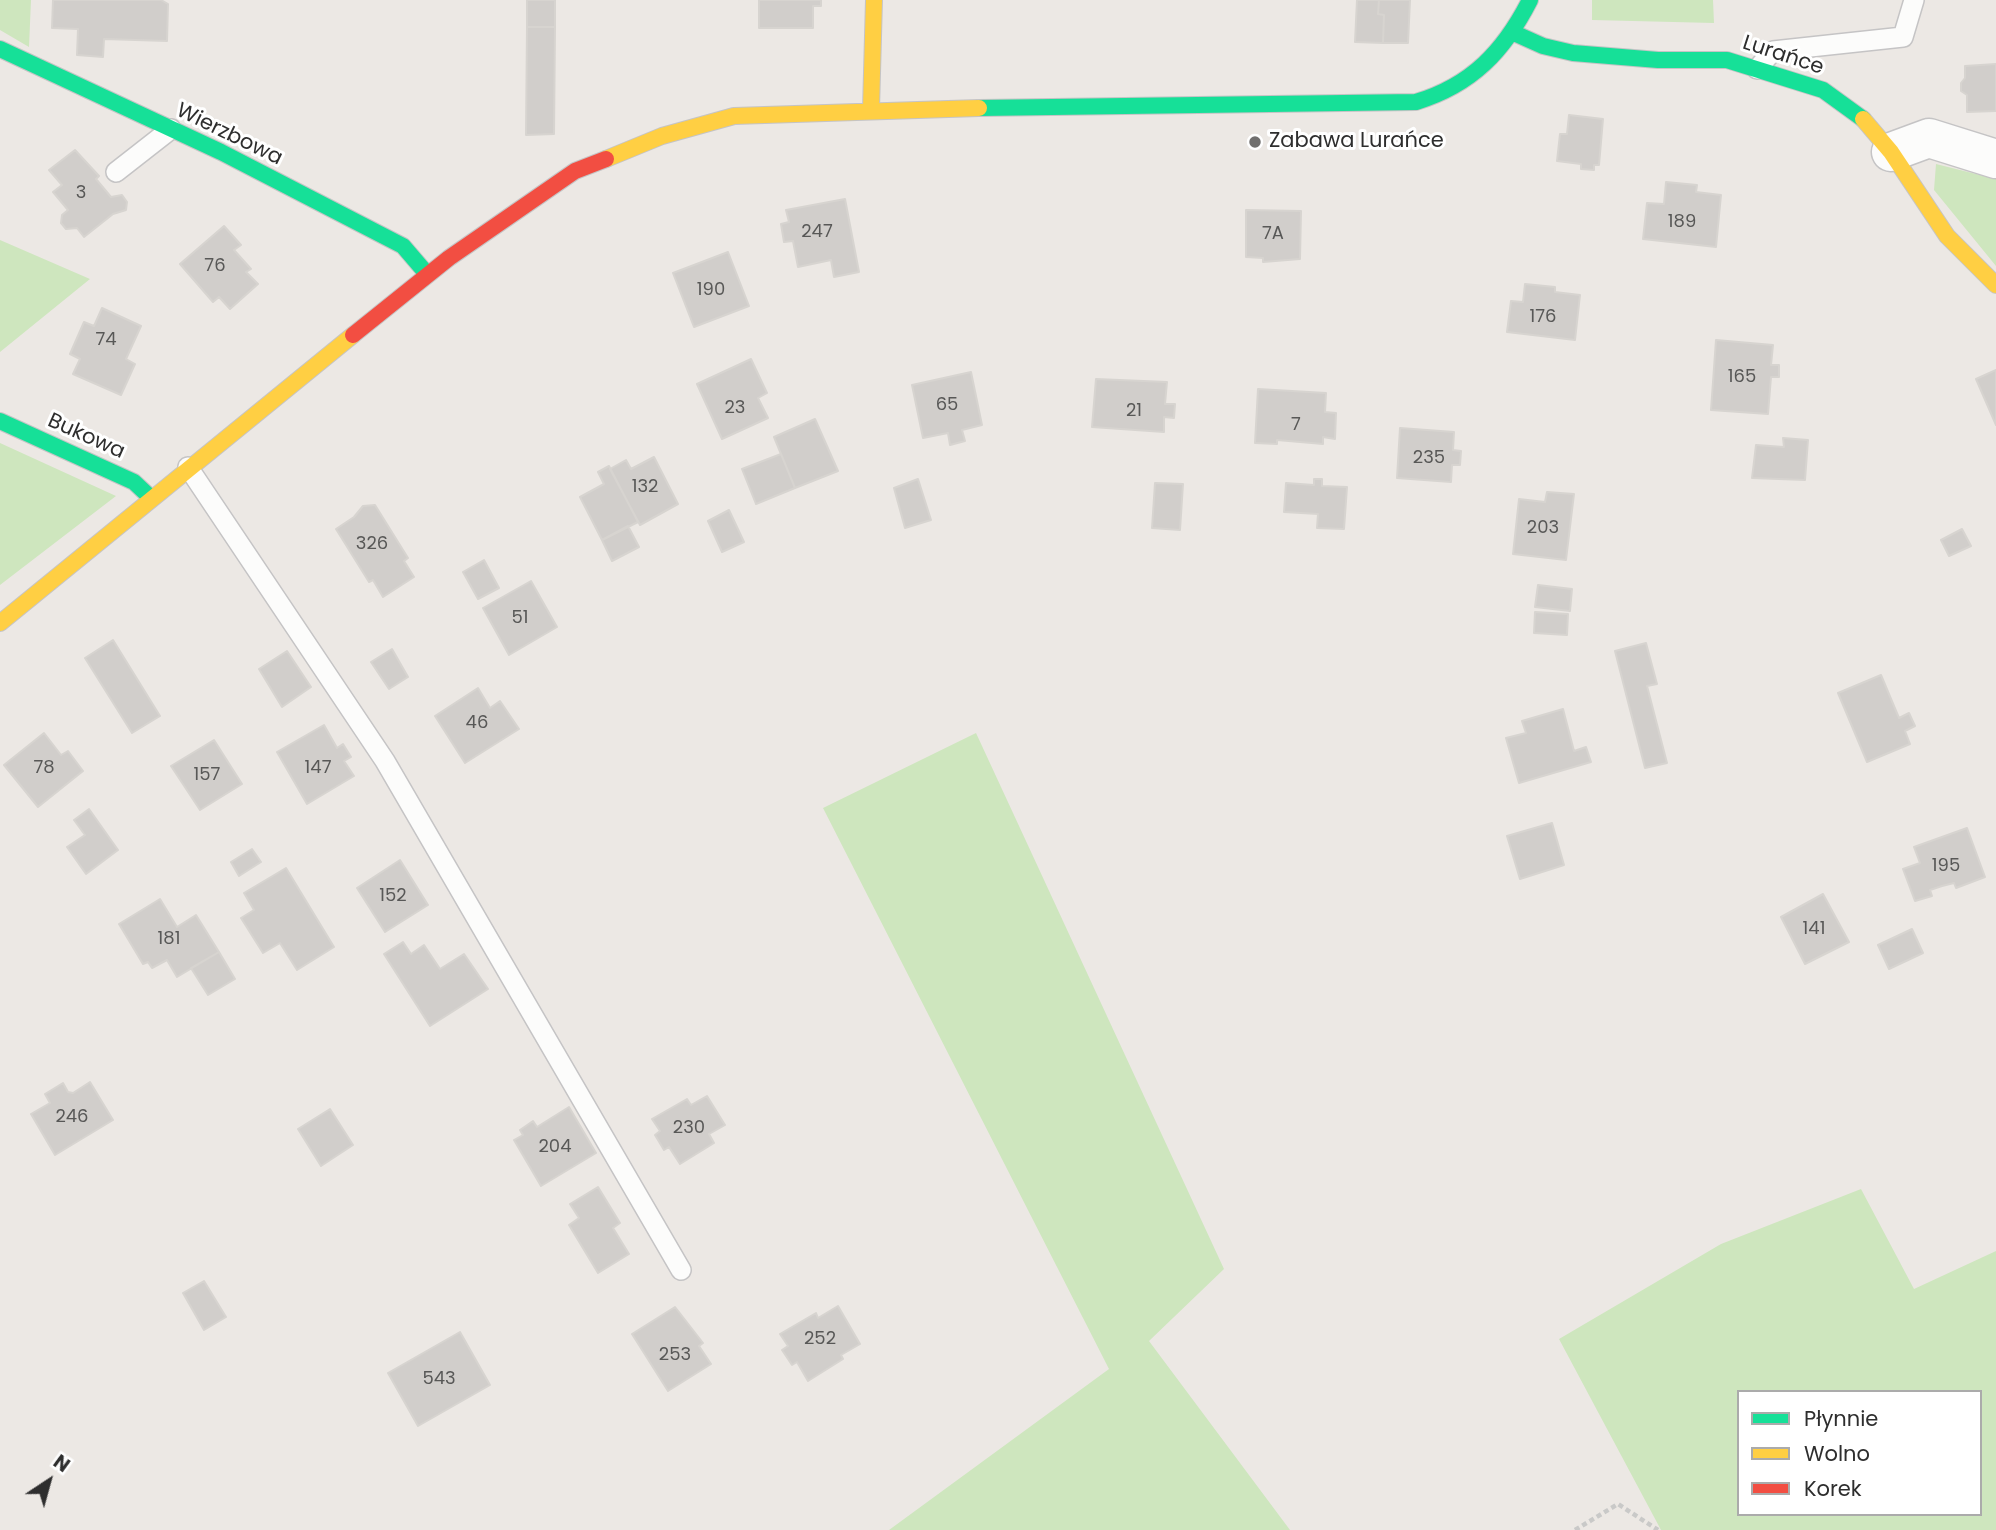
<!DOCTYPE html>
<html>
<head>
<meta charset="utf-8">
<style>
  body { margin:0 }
  #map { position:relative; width:1996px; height:1530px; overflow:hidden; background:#ece8e4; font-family:Poppins,sans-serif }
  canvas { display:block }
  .legend { position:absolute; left:1737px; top:1390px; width:245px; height:126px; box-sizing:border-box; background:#fff; border:2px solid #ababab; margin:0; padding:9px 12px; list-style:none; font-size:21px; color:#2e2e2e }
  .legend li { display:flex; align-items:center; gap:14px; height:35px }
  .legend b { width:35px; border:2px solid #ababab }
  .north { position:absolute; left:14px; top:1446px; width:70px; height:70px; -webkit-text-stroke:5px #fff; paint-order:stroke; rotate:36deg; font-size:19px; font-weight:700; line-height:28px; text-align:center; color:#2e2e2e }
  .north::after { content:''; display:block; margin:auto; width:24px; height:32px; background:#2e2e2e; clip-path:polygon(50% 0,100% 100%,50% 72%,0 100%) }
</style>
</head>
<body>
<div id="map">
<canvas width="1996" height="1530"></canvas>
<ul class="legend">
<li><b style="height:9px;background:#16e098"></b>Płynnie</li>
<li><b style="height:9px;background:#ffcf43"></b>Wolno</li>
<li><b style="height:9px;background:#f24e42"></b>Korek</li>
</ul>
<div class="north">N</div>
</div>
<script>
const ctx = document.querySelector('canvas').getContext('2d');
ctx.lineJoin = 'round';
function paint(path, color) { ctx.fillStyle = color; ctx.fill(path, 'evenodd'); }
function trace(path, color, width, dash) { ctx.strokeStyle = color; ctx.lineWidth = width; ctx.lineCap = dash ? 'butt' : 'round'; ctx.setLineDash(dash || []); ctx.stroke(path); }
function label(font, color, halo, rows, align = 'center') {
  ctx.font = font + ' Poppins,sans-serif'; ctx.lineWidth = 6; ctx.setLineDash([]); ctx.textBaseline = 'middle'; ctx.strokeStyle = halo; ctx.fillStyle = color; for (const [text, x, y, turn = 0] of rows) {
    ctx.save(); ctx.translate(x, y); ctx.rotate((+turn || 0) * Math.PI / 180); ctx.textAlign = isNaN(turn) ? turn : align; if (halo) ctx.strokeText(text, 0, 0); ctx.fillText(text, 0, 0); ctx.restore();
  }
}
paint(new Path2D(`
  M0 0H31L29 47 0 30Z
  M1592 0H1713L1714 23 1592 20Z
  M1936 164 1996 179V266L1934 190Z
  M0 240 90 279 0 352Z
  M0 443 116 496 0 585Z
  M976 733 1224 1269 1149 1341 1290 1530H889L1109 1369 823 808Z
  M1861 1189 1914 1289 1996 1251V1530H1661L1559 1339 1721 1244ZM1739 1392H1980V1514H1739Z`), '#cee6be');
const building = new Path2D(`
  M53 0H161L168 4 167 41 104 39 103 57 77 55 78 29 52 28Z
  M527 0H555V27H527Z
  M759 0H821V6H813V28H759Z
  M1357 0H1379L1378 14 1384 15 1383 43 1355 42Z
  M1379 0H1410L1408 43H1383L1384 15 1378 14Z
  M527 27H555L554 134 526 135Z
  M1996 64V111L1967 112V95L1961 91V83L1965 78V66Z
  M1569 115 1603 119 1599 165H1594V170L1581 169V164L1557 161 1560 134H1567Z
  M75 150 99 176 96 179 111 197 122 195 127 202 126 210 113 214 84 237 77 228 66 229 61 223 62 215 68 210 53 192 62 185 49 170Z
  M1666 182 1697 185 1696 192 1721 195 1716 247 1643 239 1647 203 1664 204Z
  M845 199 859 272 834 277 831 260 798 267 793 241 784 242 781 224 789 222 786 210Z
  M1246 210 1301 211 1300 259 1263 262V258L1246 257Z
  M224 226 241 245 234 250 251 269 246 272 258 284 230 309 219 297 213 302 180 264Z
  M728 252 749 306 694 327 673 273Z
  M1525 284 1555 287V292L1580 295 1575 340 1507 332 1511 301 1523 302Z
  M102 308 141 326 126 359 135 364 121 395 73 374 80 359 70 354 84 322 94 326Z
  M1716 340 1773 345 1771 365H1779V377H1771L1768 414 1711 410Z
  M751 359 767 393 758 398 768 418 722 439 697 384Z
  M1996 370V425L1976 379Z
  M971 372 982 425 962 430 965 441 950 445 948 433 923 438 912 385Z
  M1096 379 1167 382 1165 404H1175L1174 418 1164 417V432L1092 427Z
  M1258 389 1326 393 1325 412 1336 413 1335 439 1323 437V444L1277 440V444L1255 443Z
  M815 419 838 471 795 488 774 437Z
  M1400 428 1454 432 1453 450 1461 451 1460 465H1452L1451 482 1397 478Z
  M1783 438 1808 440 1805 480 1752 478 1756 445 1784 447Z
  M781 454 795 488 756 504 742 469Z
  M654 457 678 504 640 525 610 469 626 460 631 469Z
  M609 466 638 522 602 540 580 497 604 484 598 472Z
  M918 479 931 520 905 528 894 488Z
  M1314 479H1322V486L1347 487 1344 529 1317 528 1318 514 1284 512 1286 483 1314 485Z
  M1155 483 1183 484 1180 530 1152 528Z
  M1547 492 1574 494 1566 560 1513 554 1519 499 1545 502Z
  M375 505 408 558 404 561 414 577 383 597 373 580 369 582 336 529 354 517 363 506Z
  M729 510 744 542 722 552 708 521Z
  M628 526 639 547 612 561 602 540Z
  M1962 529 1971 546 1949 556 1941 540Z
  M484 560 499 588 478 599 463 572Z
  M531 581 557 627 509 655 483 608Z
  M1538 585 1572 589 1570 611 1535 607Z
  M1535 612 1568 614 1567 635 1534 633Z
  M113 640 160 716 132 733 85 658Z
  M1646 643 1657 684 1647 686 1667 763 1645 768 1615 651Z
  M392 649 408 677 389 689 371 662Z
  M287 651 311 687 282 707 259 669Z
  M1881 675 1899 718 1909 713 1915 726 1905 731 1910 744 1867 762 1838 693Z
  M478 688 490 708 500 701 519 729 465 763 435 716Z
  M1563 709 1574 751 1586 747 1591 762 1519 783 1506 738 1526 733 1522 721Z
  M324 725 337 748 343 744 351 757 344 761 354 776 307 804 277 752Z
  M44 733 61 755 68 751 83 771 38 807 4 765Z
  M214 740 242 784 200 810 171 766Z
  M89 809 118 850 86 874 67 847 85 835 74 820Z
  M1552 823 1564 865 1520 879 1507 836Z
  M1967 828 1985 877 1956 888 1954 883 1942 886 1930 890 1932 896 1915 901 1903 869 1920 863 1914 847Z
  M252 849 261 862 239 876 231 862Z
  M400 860 428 905 385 932 357 888Z
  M286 868 334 947 297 970 280 943 263 953 241 918 254 910 244 893Z
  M1823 894 1849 942 1805 964 1781 917Z
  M160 899 177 927 196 915 219 952 177 977 167 960 152 968 148 962 143 964 119 924Z
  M1912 929 1923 953 1889 969 1878 945Z
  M403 942 411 954 424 945 440 969 464 954 488 989 430 1026 384 954Z
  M219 952 235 979 208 995 191 968Z
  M90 1082 113 1120 55 1155 31 1114 50 1103 45 1094 63 1083 68 1092 73 1093Z
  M707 1096 725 1125 709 1134 714 1143 680 1164 669 1147 664 1150 655 1135 660 1131 652 1119 687 1099 691 1105Z
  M569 1107 596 1153 541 1186 514 1140 523 1135 520 1130 533 1121 537 1127Z
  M330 1109 353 1145 321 1166 298 1129Z
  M598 1187 620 1223 613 1228 629 1254 598 1273 569 1225 579 1218 570 1204Z
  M204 1281 226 1317 204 1330 183 1293Z
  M838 1306 860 1344 841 1355 843 1359 808 1381 797 1362 792 1365 782 1350 788 1346 780 1334 816 1313 818 1318Z
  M675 1307 703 1343 699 1346 711 1364 668 1391 632 1334Z
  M460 1332 490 1385 418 1426 388 1373Z`);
paint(building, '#d1cecb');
trace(building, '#d7d4d0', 2);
const lane = new Path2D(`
  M1757 69 1773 51 1903 37 1914 0
  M116 172 171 129
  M188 467 385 761 681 1270`);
const street = new Path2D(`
  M1891 152 1929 138 1996 159`);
const fast = new Path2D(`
  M1514 33 1543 46 1573 53 1658 60H1727L1823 90 1863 119
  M0 49 221 152 403 246 427 274
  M979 108 1416 102C1472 85 1504 51 1530 0
  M0 421 134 482 151 498`);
const slow = new Path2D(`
  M871 109 874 0
  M1863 119 1891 152 1947 236 1996 285
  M606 159 662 136 734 116 979 108
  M0 623 353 335`);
const jam = new Path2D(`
  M353 335 449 258 575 171 606 159`);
trace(lane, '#c5c4c5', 22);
trace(street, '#c5c4c5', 41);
trace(fast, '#c5c4c5', 18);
trace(slow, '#c5c4c5', 18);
trace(jam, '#c5c4c5', 18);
trace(new Path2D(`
  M1575 1530 1618 1504 1658 1530`), '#c9c9c8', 4.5, [5, 3.5]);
trace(lane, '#fcfcfb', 19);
trace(street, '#fcfcfb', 38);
trace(fast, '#16e098', 16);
trace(slow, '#ffcf43', 16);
trace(jam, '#f24e42', 16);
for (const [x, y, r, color] of [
  [1255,142,7,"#706f6e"]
]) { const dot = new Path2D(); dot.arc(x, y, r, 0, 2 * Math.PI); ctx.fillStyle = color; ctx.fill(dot); trace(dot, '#fff', 2.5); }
label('18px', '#585857', null, [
  ["3",81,193],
  ["189",1682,222],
  ["247",817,232],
  ["7A",1273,234],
  ["76",215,266],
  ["190",711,290],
  ["176",1543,317],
  ["74",106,340],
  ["165",1742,377],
  ["65",947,405],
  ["23",735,408],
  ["21",1134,411],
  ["7",1296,425],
  ["235",1429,458],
  ["132",645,487],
  ["203",1543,528],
  ["326",372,544],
  ["51",520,618],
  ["46",477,723],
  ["78",44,768],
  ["147",318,768],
  ["157",207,775],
  ["195",1946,866],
  ["152",393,896],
  ["141",1814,929],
  ["181",169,939],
  ["246",72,1117],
  ["230",689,1128],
  ["204",555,1147],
  ["252",820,1339],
  ["253",675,1355],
  ["543",439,1379]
]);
label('21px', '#2e2e2e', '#fff', [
  ["Lurańce",1783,56,18],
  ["Wierzbowa",229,135,26],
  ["Bukowa",86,437,24]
]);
label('21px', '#2e2e2e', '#fff', [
  ["Zabawa Lurańce",1269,142]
], 'left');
</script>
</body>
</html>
